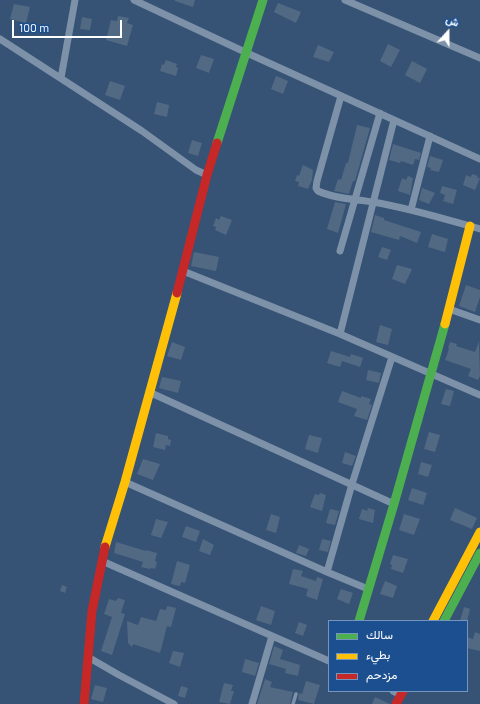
<!DOCTYPE html>
<html>
<head>
<meta charset="utf-8">
<style>
  body { margin:0 }
  #map { position:relative; width:480px; height:704px; overflow:hidden; background:#365274; font-family:Barlow,Vazirmatn,sans-serif }
  canvas { display:block }
  .legend { position:absolute; left:328px; top:620px; width:140px; height:72px; box-sizing:border-box; background:#1b4f8f; border:1px solid #7695bc; margin:0; padding:5px 7px; list-style:none; font-size:12px; color:#fff }
  .legend li { display:flex; align-items:center; gap:8px; height:20px }
  .legend b { width:20px; border:1px solid #7695bc }
  .north { position:absolute; left:428px; top:12px; width:40px; height:40px; -webkit-text-stroke:3px #1b4f8f; paint-order:stroke; rotate:21deg; font-size:11px; font-weight:700; line-height:16px; text-align:center; color:#fff }
  .north::after { content:''; display:block; margin:auto; width:14px; height:18px; background:#fff; clip-path:polygon(50% 0,100% 100%,50% 72%,0 100%) }
  .scale { position:absolute; left:12px; top:20px; width:110px; height:18px; box-sizing:border-box; border:2px solid #fff; border-top:0; padding-left:5px; font-size:12px; line-height:14px; white-space:nowrap; color:#fff; -webkit-text-stroke:3px #1b4f8f; paint-order:stroke }
</style>
</head>
<body>
<div id="map">
<canvas width="480" height="704"></canvas>
<ul class="legend">
<li><b style="height:5px;background:#4caf50"></b>سالك</li>
<li><b style="height:5px;background:#ffc107"></b>بطيء</li>
<li><b style="height:5px;background:#c62828"></b>مزدحم</li>
</ul>
<div class="north">ش</div>
<div class="scale">100 m</div>
</div>
<script>
const ctx = document.querySelector('canvas').getContext('2d');
ctx.lineJoin = 'round';
function paint(path, color) { ctx.fillStyle = color; ctx.fill(path, 'evenodd'); }
function trace(path, color, width, dash) { ctx.strokeStyle = color; ctx.lineWidth = width; ctx.lineCap = dash ? 'butt' : 'round'; ctx.setLineDash(dash || []); ctx.stroke(path); }
paint(new Path2D(`
  M175 0H195L193 7 175 1Z
  M278 3 301 12 296 23 274 12Z
  M14 4 30 7 26 23 10 19Z
  M118 16 129 18 127 23 133 25 127 46 106 40 111 20 117 21Z
  M82 17 92 19 90 30 80 29Z
  M388 44 400 50 391 67 380 61Z
  M318 45 334 52 329 62 313 57Z
  M201 55 214 59 209 73 196 68Z
  M166 60 177 64 176 67 178 68 176 76 160 71 162 64 164 65Z
  M412 61 427 69 420 83 405 75Z
  M276 76 288 81 283 94 271 89Z
  M110 81 125 86 120 100 105 95Z
  M157 102 169 105 167 117 154 114Z
  M357 125 370 128 355 181H353L349 194 334 191 338 179 341 180 346 163H348Z
  M192 140 202 143 198 156 188 153Z
  M393 144 421 153 419 160 415 159 413 165 401 161 400 163 389 160Z
  M430 156 443 160 439 172 430 170 431 168 427 167Z
  M303 165 313 170 312 180 308 189 298 186 299 182 295 181 297 175 299 176Z
  M472 174 478 176 477 178H480L475 190 463 185 466 175 471 177Z
  M408 176 413 178 410 195 398 191 402 178 406 180Z
  M442 186 457 190 453 204 443 201 445 195 440 193Z
  M422 188 435 193 429 204 419 200Z
  M335 202 346 204 338 233 327 229Z
  M375 215 384 218V220L421 232 417 243 400 236 399 240 371 232Z
  M221 216 232 220 226 235 215 230 216 227 213 226 216 218 219 220Z
  M432 234 448 239 445 252 428 247Z
  M382 247 391 250 387 260 378 257Z
  M194 252 219 257 216 271 191 266Z
  M397 265 412 269 405 284 392 279Z
  M466 285 480 290V297L475 312 459 306Z
  M380 325 392 329 388 345 376 342Z
  M479 341 480 376 478 380 468 376 471 369 445 360 449 349 448 348 450 342 457 344 456 346 475 352Z
  M172 342 185 347 181 360 167 356Z
  M331 351 350 357 351 354 363 358 360 367 342 361 340 367 327 363Z
  M368 370 381 373 379 383 366 380Z
  M162 377 181 381 178 393 159 388Z
  M446 389 454 391 450 406 441 404Z
  M342 391 361 398V396L371 399 369 404 372 405 367 420 354 416 357 409 338 402Z
  M429 432 440 435 435 452 424 449Z
  M156 433 168 436V439L171 440 170 446 166 445 165 450 153 447Z
  M309 435 322 438 318 453 305 449Z
  M345 452 356 456 352 466 342 463Z
  M143 459 160 464 153 480 137 474Z
  M421 462 432 465 428 477 418 474Z
  M412 488 427 493 423 505 408 500Z
  M320 493 326 495 322 511 310 507 315 494 319 495Z
  M368 508 375 510 373 523 359 519 362 509 367 511Z
  M455 508 477 518 472 529 450 520Z
  M330 509 339 511 335 525 326 523Z
  M271 514 280 517 276 533 266 530Z
  M404 514 420 519 414 535 399 530Z
  M156 519 168 522 161 538 151 535Z
  M186 526 200 531 196 542 182 537Z
  M203 539 214 545 210 555 199 551Z
  M322 539 331 541 328 552 319 550Z
  M116 542 146 551V550L157 553 155 561 157 562 155 569 151 568 150 569 141 567 143 562 114 553Z
  M299 545 309 549 306 556 296 553Z
  M393 555 408 559 403 573 391 569 392 565 390 564Z
  M177 561 190 565 185 583 181 582 180 586 171 584Z
  M293 569 303 571 301 576 316 581 317 577 323 579 317 600 306 596 308 589 289 584Z
  M385 581 397 586 393 598 380 594Z
  M62 585 67 587 65 593 60 591Z
  M341 589 353 593 349 604 337 599Z
  M118 598 125 600 121 613 125 614 112 655 101 651 112 617 104 614 109 599 116 601Z
  M167 606 176 608 171 627 167 626 160 653 133 644 132 647 128 643 127 621 138 625 141 617 156 621 160 609 166 610Z
  M261 606 275 611 271 625 256 620Z
  M464 607 470 609 467 621H460Z
  M299 622 307 625 303 636 295 633Z
  M475 632 480 634V651L467 648V637L473 639Z
  M274 646 283 650 280 659 300 665 298 676 285 673 286 669 269 664Z
  M173 651 184 653 180 667 169 663Z
  M245 659 259 663 255 676 242 672Z
  M265 679 272 682 270 687 293 692 290 704H257Z
  M306 681 320 685 314 704 298 700 299 693 302 694Z
  M224 683 233 685 231 691H234L230 704 219 702Z
  M95 685 107 688 103 702 91 699Z
  M181 686 188 688 185 698 178 696Z
  M375 697 390 704H372Z`), '#526984');
trace(new Path2D(`
  M293 704 296 694`), '#7d92a8', 3.5);
trace(new Path2D(`
  M134 0 247 53 480 159
  M345 0 480 58
  M0 39 142 131 196 170 207 175
  M61 78 75 0
  M341 96 317 181 316 188 318 191C335 199 355 199 373 202 409 208 445 219 480 229
  M411 210 430 136
  M340 251 380 113
  M183 271 340 334 480 395
  M449 309 480 320
  M340 334 394 120
  M149 392 394 504
  M125 482 327 572 368 589
  M102 561 329 661
  M327 572 352 484 392 357
  M88 657 119 675 174 704
  M393 691 401 695
  M252 704 272 636`), '#7d92a8', 7);
trace(new Path2D(`
  M217 143 263 0
  M359 621 394 504 445 324
  M444 621 480 553`), '#4caf50', 9);
trace(new Path2D(`
  M445 324 470 226
  M105 547 125 482 177 293
  M433 621 480 532`), '#ffc107', 9);
trace(new Path2D(`
  M177 293 207 175 217 143
  M84 704 92 611 105 547
  M396 704 403 691`), '#c62828', 9);
</script>
</body>
</html>
